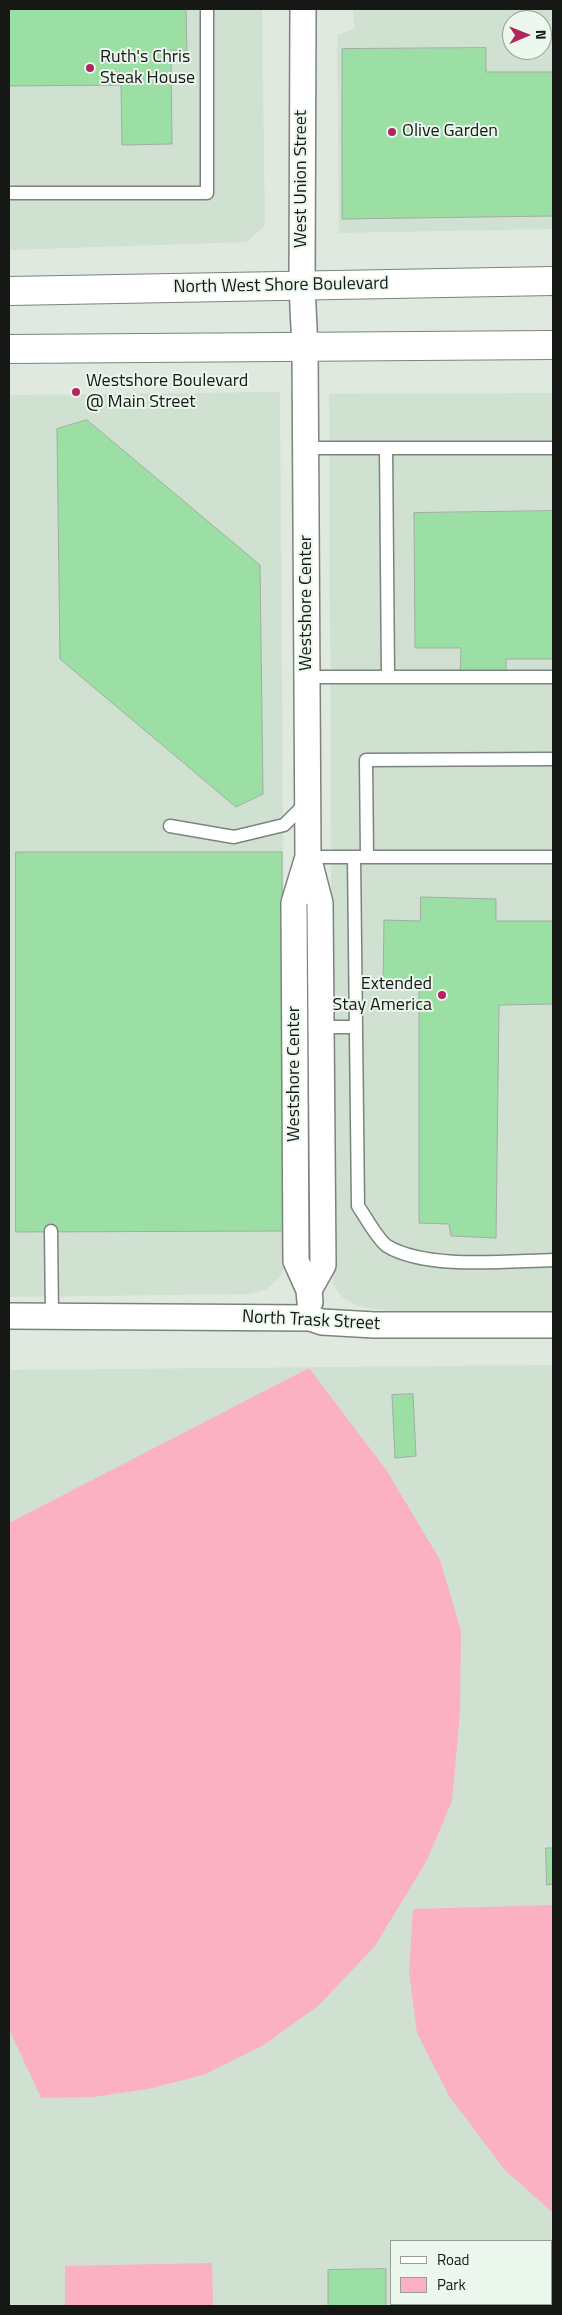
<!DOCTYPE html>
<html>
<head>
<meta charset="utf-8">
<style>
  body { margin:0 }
  #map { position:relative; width:562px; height:2315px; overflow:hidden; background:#dfe9e0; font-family:"Titillium Web",sans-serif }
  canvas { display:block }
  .frame { position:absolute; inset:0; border:10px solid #151815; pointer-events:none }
  .legend { position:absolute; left:390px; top:2240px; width:162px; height:65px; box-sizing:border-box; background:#ecf7ed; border:1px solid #969e97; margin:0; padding:6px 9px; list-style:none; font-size:15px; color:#151815 }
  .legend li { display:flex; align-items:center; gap:10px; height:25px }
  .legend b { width:25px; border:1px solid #969e97 }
  .north { position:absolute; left:502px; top:10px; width:50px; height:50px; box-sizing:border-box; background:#ecf7ed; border:1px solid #969e97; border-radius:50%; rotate:89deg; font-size:14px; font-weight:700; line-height:20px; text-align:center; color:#151815 }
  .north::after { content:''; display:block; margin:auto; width:18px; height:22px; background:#b2255d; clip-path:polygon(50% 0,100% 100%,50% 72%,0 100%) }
</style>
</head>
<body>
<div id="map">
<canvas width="562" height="2315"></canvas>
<div class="frame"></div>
<ul class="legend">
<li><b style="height:6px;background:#fff"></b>Road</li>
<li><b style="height:14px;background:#fbb0c3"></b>Park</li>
</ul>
<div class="north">N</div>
</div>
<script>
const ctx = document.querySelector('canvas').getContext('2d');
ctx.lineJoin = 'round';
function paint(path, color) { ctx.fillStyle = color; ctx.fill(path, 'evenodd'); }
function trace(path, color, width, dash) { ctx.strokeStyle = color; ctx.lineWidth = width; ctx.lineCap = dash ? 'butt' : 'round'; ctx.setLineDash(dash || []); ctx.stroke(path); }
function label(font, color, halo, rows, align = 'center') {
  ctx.font = font + ' "Titillium Web",sans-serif'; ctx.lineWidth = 4; ctx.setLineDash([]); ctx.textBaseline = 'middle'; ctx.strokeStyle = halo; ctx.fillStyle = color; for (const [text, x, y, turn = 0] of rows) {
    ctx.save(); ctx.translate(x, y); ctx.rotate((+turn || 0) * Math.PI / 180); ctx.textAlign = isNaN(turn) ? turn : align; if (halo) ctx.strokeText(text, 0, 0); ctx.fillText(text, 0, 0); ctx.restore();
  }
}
paint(new Path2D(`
  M9 9H262L265 226 246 242 9 250Z
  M353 9H553V229L339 233 337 35 354 29ZM512 20H542V50H512Z
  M280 392 286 1264 280 1277 267 1289 249 1294 9 1297V395Z
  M553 393V1311H393L373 1309 355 1305 342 1297 333 1285 329 394Z
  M553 1365V2246H551V2241H391V2304H459V2306H9V1370Z`), '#d0e1d2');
paint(new Path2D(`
  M309 1368 387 1471 440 1560 461 1631 460 1713 452 1801 427 1860 375 1946 318 2006 262 2046 203 2075 148 2089 92 2097 41 2098 9 2029V1523Z
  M553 1905V2213L504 2169 449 2096 417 2033 409 1971 413 1909Z
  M212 2263 213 2306H65V2266Z`), '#fbb0c3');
const building = new Path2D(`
  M9 9H186L187 51 171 50 172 144 122 145 121 85 9 86Z
  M486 48V72H553V216L342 219V49Z
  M87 420 260 565 263 794 236 807 60 659 57 429Z
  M553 511V659H506V674L460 675 461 648H415L414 513Z
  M16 852H282L283 1231 16 1232Z
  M421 897 496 899V921H553V1004L499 1005 496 1238 451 1236 449 1224 419 1223V989L383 988 384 920 420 921Z
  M413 1394 416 1456 395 1458 392 1395Z
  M546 1848H553V1884L547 1885Z
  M386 2269V2306H328V2270Z`);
paint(building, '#9bdfa4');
trace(building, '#a3ada4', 1);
const service = new Path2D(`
  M9 193H207V9
  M306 448H553
  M386 448 388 677
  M307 677H553
  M170 826 234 837 284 825 306 803
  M308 857H553
  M354 857 358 1206C365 1216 378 1240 387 1246 427 1270 507 1261 553 1260
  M367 857 366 760 553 759
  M321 1027H356
  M51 1231 52 1316`);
const minor = new Path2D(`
  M303 9 302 286 305 349 308 857 320 903 323 1265 309 1290
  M308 857 294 903 296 1261 309 1290 310 1302
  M9 1316 310 1318 322 1322 374 1325H553
  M551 2290H553
  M475 2304V2306`);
const secondary = new Path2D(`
  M9 291 553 281
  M9 349 553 345`);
trace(service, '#7b847c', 15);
trace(minor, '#7b847c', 28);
trace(secondary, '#7b847c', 30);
trace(service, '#fff', 12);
trace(minor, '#fff', 25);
trace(secondary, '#fff', 28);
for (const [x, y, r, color] of [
  [90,68,5,"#b2255d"],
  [392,132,5,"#b2255d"],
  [76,392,5,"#b2255d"],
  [442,995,5,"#b2255d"]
]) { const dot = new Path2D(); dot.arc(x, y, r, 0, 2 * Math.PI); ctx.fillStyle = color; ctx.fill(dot); trace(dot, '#ecf7ed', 2); }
label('18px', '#151815', '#ecf7ed', [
  ["Ruth's Chris",100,58],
  ["Steak House",100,79],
  ["Olive Garden",402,132],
  ["Westshore Boulevard",86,382],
  ["@ Main Street",86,403],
  ["Extended",432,985,"right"],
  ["Stay America",432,1006,"right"]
], 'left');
label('18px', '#151815', '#ecf7ed', [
  ["West Union Street",302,179,-90],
  ["North West Shore Boulevard",281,286,-1],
  ["Westshore Center",307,603,-90],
  ["Westshore Center",295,1074,-90],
  ["North Trask Street",311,1321,3]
]);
</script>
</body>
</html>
